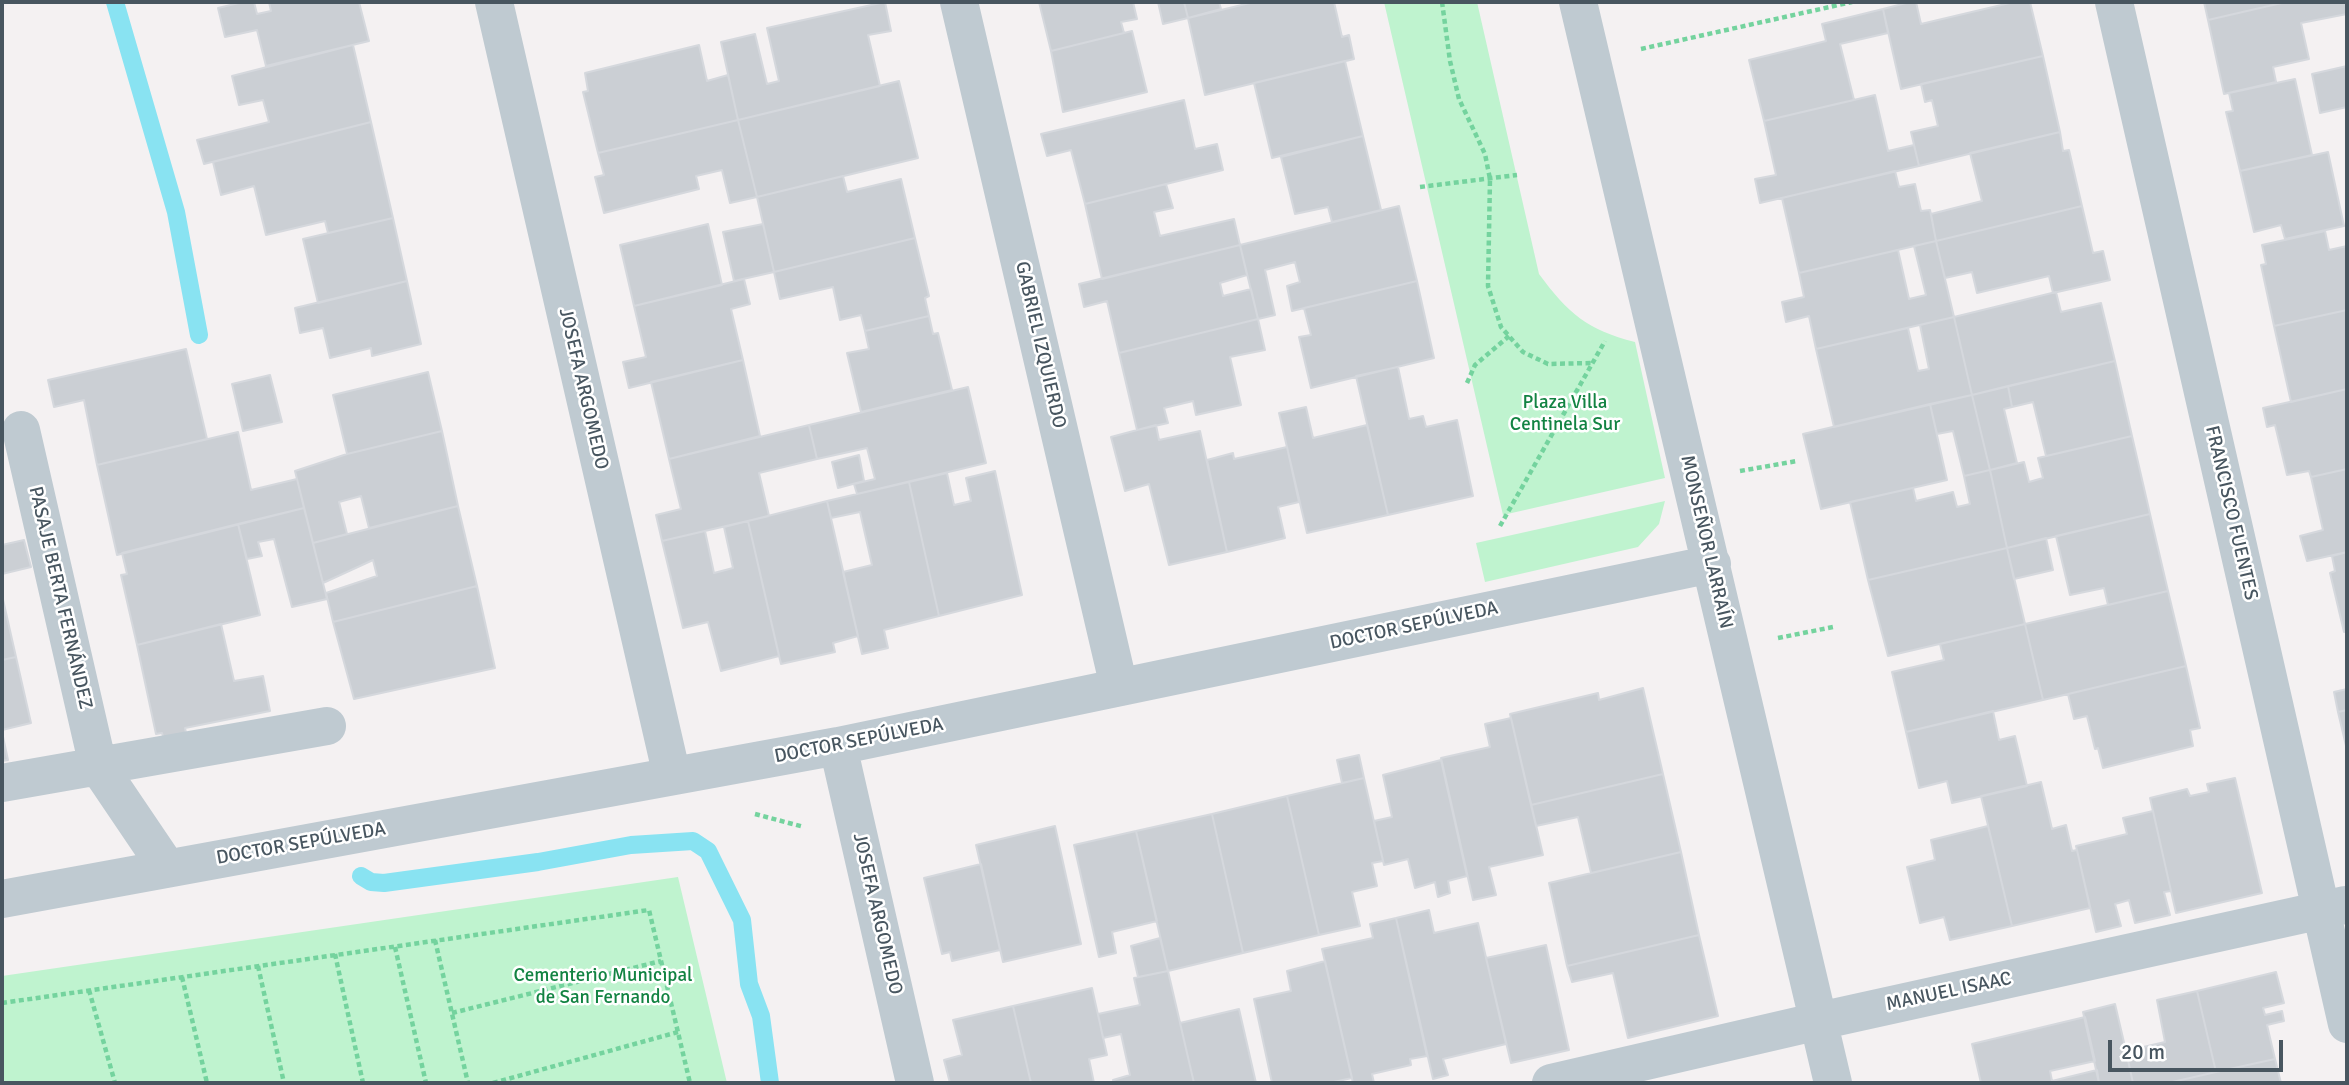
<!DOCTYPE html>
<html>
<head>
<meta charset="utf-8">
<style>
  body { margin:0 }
  #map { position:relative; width:2349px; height:1085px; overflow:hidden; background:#f4f1f2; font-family:Signika,sans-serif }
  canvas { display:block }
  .frame { position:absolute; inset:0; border:4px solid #485660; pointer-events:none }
  .scale { position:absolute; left:2108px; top:1040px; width:175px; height:32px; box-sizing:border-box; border:4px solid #485660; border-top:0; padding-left:9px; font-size:21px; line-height:24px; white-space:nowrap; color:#485660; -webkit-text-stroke:5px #fff; paint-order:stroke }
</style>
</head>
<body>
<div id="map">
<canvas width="2349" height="1085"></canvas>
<div class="frame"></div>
<div class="scale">20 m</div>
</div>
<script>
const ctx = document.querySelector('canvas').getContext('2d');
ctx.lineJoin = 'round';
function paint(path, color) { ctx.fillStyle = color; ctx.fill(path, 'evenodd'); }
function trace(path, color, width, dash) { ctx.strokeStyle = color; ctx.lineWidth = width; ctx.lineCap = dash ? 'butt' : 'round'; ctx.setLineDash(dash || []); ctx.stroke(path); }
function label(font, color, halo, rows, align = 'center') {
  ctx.font = font + ' Signika,sans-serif'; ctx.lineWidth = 5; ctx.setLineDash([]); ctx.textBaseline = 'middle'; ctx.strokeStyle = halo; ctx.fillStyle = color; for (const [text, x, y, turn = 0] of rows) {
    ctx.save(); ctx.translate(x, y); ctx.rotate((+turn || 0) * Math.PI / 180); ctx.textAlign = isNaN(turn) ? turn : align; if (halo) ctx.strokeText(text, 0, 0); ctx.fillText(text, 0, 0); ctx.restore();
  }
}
paint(new Path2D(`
  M1384 2H1477L1539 274C1568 313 1587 330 1635 342L1665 478 1503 515Z
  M1665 501 1659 524 1638 547 1485 582 1476 543Z
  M678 877 727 1083H2V976Z`), '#bff3cf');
trace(new Path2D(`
  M115 2 176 212 199 335
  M361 876 371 882 384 883 538 862 631 845 693 841 708 851 742 920 749 984 761 1016 770 1083`), '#89e3f2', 18);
const building = new Path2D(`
  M243 2H254L257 14 271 11 269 2H359L369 41 266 66 257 30 225 37 218 8Z
  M885 2 891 31 868 35 880 86 738 120 721 42 755 34 767 84 779 81 767 28Z
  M1039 2H1133L1137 19 1121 22 1124 33 1051 51Z
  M1158 2H1184L1188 18 1163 24Z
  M1184 2H1219L1221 9 1188 18Z
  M1254 2H1334L1342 37 1349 35 1354 59 1205 95 1188 18Z
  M1910 2H1916L1921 24 2014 2H2030L2043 56 1901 89 1883 9Z
  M2204 2H2286L2208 20Z
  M2286 2H2346L2347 14 2301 23 2309 59 2273 67 2276 82 2224 94 2208 20Z
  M1883 9 1888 33 1840 44 1854 100 1764 121 1749 60 1826 41 1822 24Z
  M1132 31 1147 92 1063 112 1051 51Z
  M353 45 371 122 204 164 197 140 269 122 263 100 239 105 232 76Z
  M699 45 707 81 728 75 738 120 598 153 583 92 588 91 585 73Z
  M2043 56 2060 132 1919 166 1911 132 1938 126 1932 100 1925 102 1921 84Z
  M1345 61 1363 136 1272 158 1254 83Z
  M2347 66V107L2320 113 2312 74Z
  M2295 79 2312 155 2240 171 2226 112 2233 111 2229 93Z
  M899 81 918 158 757 197 738 120Z
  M1875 95 1888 151 1914 145 1919 166 1760 203 1755 179 1776 175 1764 121Z
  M1184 100 1195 149 1217 144 1223 170 1085 204 1071 150 1047 156 1041 134Z
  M738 120 757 197 730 203 722 170 696 176 699 189 604 213 595 177 604 175 598 153Z
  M371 122 393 218 328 233 325 221 266 235 254 186 221 195 213 162Z
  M2060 132 2063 151 2069 150 2082 206 1936 241 1931 214 1982 201 1970 153Z
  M1363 136 1381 210 1332 222 1328 207 1295 214 1281 157Z
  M2328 152 2344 226 2285 239 2281 225 2254 232 2240 171Z
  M1895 171 1899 187 1915 184 1921 211 1930 210 1936 241 1799 273 1782 198Z
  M843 176 847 192 901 179 915 238 774 272 757 197Z
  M1166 184 1173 208 1154 212 1160 236 1234 219 1240 245 1102 279 1085 204Z
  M1399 206 1417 281 1292 311 1287 286 1300 282 1295 262 1265 270 1275 315 1258 319 1240 245Z
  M2082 206 2093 253 2103 251 2110 280 2053 293 2049 276 1977 293 1972 272 1945 278 1936 241Z
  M393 218 407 281 318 303 303 239Z
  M708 224 722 285 634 306 620 245Z
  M763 224 774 272 734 281 723 232Z
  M2325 231 2329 250 2347 246V310L2274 326 2261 265 2266 264 2262 245Z
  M915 238 929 296 925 298 929 316 865 331 861 315 840 320 833 287 780 299 774 272Z
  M1936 241 1954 317 1816 349 1809 316 1786 322 1782 302 1804 297 1799 273 1898 250 1909 299 1926 295 1914 246Z
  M1240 245 1247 275 1220 283 1223 296 1251 289 1258 319 1119 353 1107 301 1084 307 1079 284Z
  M744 279 750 304 731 309 743 360 629 388 623 362 646 357 634 306Z
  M407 281 421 344 372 356 371 348 330 358 323 328 300 333 295 308Z
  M1417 281 1434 358 1311 388 1299 337 1311 335 1304 308Z
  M2056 292 2061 312 2101 303 2115 361 1972 395 1954 317Z
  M2347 310V389L2291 402 2274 326Z
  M929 316 933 334 938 333 952 390 861 412 847 353 869 349 865 331Z
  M1954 317 1972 395 1834 427 1816 349 1908 328 1918 371 1929 369 1920 325Z
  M1258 319 1265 350 1230 357 1241 405 1196 415 1193 401 1164 408 1168 423 1137 430 1119 353Z
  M186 349 207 439 97 465 84 400 54 407 48 380Z
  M743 360 760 436 669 459 651 382Z
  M2115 361 2132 436 2046 456 2033 402 2012 407 2008 386Z
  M1398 367 1409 419 1423 416 1426 427 1457 420 1473 496 1388 515 1356 376Z
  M428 372 442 431 347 454 333 395Z
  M270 375 282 422 243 431 232 384Z
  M2008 386 2012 407 2004 409 2017 463 1990 470 1972 395Z
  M968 387 986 463 857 494 854 484 875 479 867 448 817 459 809 425Z
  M2347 389V469L2311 477 2309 471 2287 475 2275 425 2267 427 2263 408Z
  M1972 395 1990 470 1964 476 1953 431 1937 434 1930 404Z
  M1930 404 1947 480 1821 509 1803 434Z
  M1306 407 1313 438 1367 425 1388 515 1307 533 1279 413Z
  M809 425 817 459 759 473 769 516 662 541 656 515 681 509 669 459Z
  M1156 425 1159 440 1200 431 1227 552 1169 565 1149 484 1125 491 1111 437Z
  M442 431 458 506 369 528 361 496 339 502 347 534 313 543 295 471 347 454Z
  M238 432 251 490 297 479 304 508 117 555 97 465Z
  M2132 436 2150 514 2007 548 1990 470 2024 462 2029 482 2043 478 2038 458Z
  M1287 447 1299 502 1278 507 1285 538 1227 552 1207 460 1233 453 1234 459Z
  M859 455 864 481 838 488 832 462Z
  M2347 469V552L2307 561 2300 536 2323 530 2311 477Z
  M1990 470 2007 548 1868 580 1850 502 1913 488 1916 501 1953 492 1957 507 1970 504 1964 476Z
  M995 471 1022 595 939 616 909 482 947 473 954 505 971 501 966 478Z
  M909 482 939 616 884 630 888 648 862 654 843 572 872 565 860 512 831 518 827 501Z
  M827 501 858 636 833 643 835 652 781 664 748 521Z
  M458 506 477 586 333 622 326 593 377 576 373 560 323 583 313 543Z
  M304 508 327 599 292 607 274 539 258 542 262 556 247 559 238 524Z
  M2150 514 2168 591 2108 605 2104 588 2070 595 2056 536Z
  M748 521 779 656 721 671 708 622 683 628 662 541 705 531 714 573 733 568 724 527Z
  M238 524 260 615 137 645 121 575 127 574 122 553Z
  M2046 538 2053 570 2014 579 2007 548Z
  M24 540 31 567 2 574V545Z
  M2007 548 2025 624 1888 656 1868 580Z
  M2347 552V631L2344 632 2330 573 2335 571 2332 556Z
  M477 586 495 668 354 699 333 622Z
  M2168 591 2186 666 2043 700 2025 624Z
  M2 595 16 657 2 660Z
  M221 624 234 681 263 676 270 711 185 728 188 742 166 747 162 733 156 734 137 645Z
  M2025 624 2043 700 1906 732 1892 672 1944 660 1940 644Z
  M16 657 31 723 2 730V660Z
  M2186 666 2200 728 2190 730 2193 746 2103 768 2098 748 2095 749 2087 716 2074 719 2068 694Z
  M1643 688 1663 774 1531 805 1510 714 1598 693 1599 700Z
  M2347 689V710L2338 712 2334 692Z
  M2347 710V750L2338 712Z
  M1993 711 1999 740 2015 736 2027 786 1952 803 1947 781 1919 788 1906 732Z
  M1511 718 1543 855 1489 867 1496 895 1473 900 1441 758 1490 747 1485 724Z
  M2 732 8 760 2 761Z
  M1359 755 1364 778 1342 783 1337 760Z
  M1441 760 1467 876 1448 881 1450 893 1438 897 1435 882 1415 888 1408 859 1384 865 1374 821 1392 817 1383 775Z
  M1663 774 1681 852 1591 873 1578 817 1536 826 1531 805Z
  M1364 778 1383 861 1372 863 1377 886 1352 892 1360 926 1319 935 1287 796Z
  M2235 778 2262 893 2176 913 2150 798 2187 789 2190 796 2209 792 2207 784Z
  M2041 782 2052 829 2066 825 2072 851 2077 850 2090 908 2012 926 1981 796Z
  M1287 796 1319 935 1243 953 1212 814Z
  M2153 811 2171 891 2164 892 2170 915 2135 923 2129 900 2115 904 2121 926 2096 932 2076 846 2127 834 2123 818Z
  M1212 814 1243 953 1168 971 1136 831Z
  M1055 826 1081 944 1003 962 976 845Z
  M1988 826 2012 926 1950 940 1944 917 1920 923 1907 867 1935 860 1931 840Z
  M1136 831 1157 921 1112 932 1116 953 1099 957 1074 845Z
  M1681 852 1699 935 1567 966 1549 883Z
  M981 864 1000 950 952 961 950 952 942 954 924 878Z
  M1429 910 1434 933 1478 923 1506 1044 1443 1059 1448 1075 1433 1079 1396 918Z
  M1396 918 1427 1056 1410 1059 1411 1065 1372 1074 1374 1083H1353L1322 949 1373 938 1370 924Z
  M1699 935 1718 1016 1628 1038 1613 973 1572 982 1567 966Z
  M1160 938 1168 971 1138 977 1131 946Z
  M1546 945 1569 1050 1511 1063 1486 958Z
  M1325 961 1352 1078 1329 1083H1272L1254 999 1291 991 1287 971Z
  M1168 971 1194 1083H1114L1113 1080 1130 1075 1121 1034 1103 1038 1098 1014 1140 1005 1134 978Z
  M2276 972 2284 1003 2263 1008 2265 1015 2282 1011 2284 1021 2267 1025 2275 1059 2216 1072 2197 991Z
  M1092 988 1107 1055 1089 1059 1094 1083H1031L1013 1006Z
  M2197 991 2216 1072 2168 1083H2133L2126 1051 2165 1042 2157 1000Z
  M2115 1004 2126 1051 2133 1083H2099L2083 1012Z
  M1013 1006 1031 1083H950L944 1060 962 1055 953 1020Z
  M1239 1009 1256 1083H1194L1180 1023Z
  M2085 1017 2095 1061 2050 1071 2052 1081 2097 1070 2099 1083H1981L1972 1044Z
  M2275 1059 2281 1083H2168L2216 1072Z`);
paint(building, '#cbcfd4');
trace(building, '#d5d8dd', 2);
trace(new Path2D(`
  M1442 2 1450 61 1459 99 1485 154 1490 179 1488 286 1501 327 1523 352 1548 364 1593 363
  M1641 49 1852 2
  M1420 187 1517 175
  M1467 383 1475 365 1509 336
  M1740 471 1797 461
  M1500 526 1605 341
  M1778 638 1833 627
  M755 814 804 827
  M435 940 468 1083
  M395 947 426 1083
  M335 954 363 1083
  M258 966 284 1083
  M182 977 207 1083
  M89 990 115 1083
  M2 1003 649 910 690 1083
  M452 1013 661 961
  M493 1083 678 1032`), '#74d39e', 4.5, [5, 3.5]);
trace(new Path2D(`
  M494 2 672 776
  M959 2 1119 687
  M1578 2 1833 1083
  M2114 2 2347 1024
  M21 430 98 766 167 868
  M838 746 915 1083
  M2 783 327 726
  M2 899 838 746 1712 564
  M1551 1083 1819 1021 2345 905`), '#bfcad1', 38);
label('19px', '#485660', '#fff', [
  ["GABRIEL IZQUIERDO",1040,345,77],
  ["JOSEFA ARGOMEDO",583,389,77],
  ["FRANCISCO FUENTES",2231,513,77],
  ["MONSEÑOR LARRAÍN",1706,542,77],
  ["PASAJE BERTA FERNÁNDEZ",60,598,77],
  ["DOCTOR SEPÚLVEDA",1414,626,-12],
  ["DOCTOR SEPÚLVEDA",859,741,-11],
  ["DOCTOR SEPÚLVEDA",301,844,-10],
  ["JOSEFA ARGOMEDO",877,914,77],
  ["MANUEL ISAAC",1949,992,-12]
]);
label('19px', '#128342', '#fff', [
  ["Plaza Villa",1565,403],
  ["Centinela Sur",1565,425],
  ["Cementerio Municipal",603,976],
  ["de San Fernando",603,998]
]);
</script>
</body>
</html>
